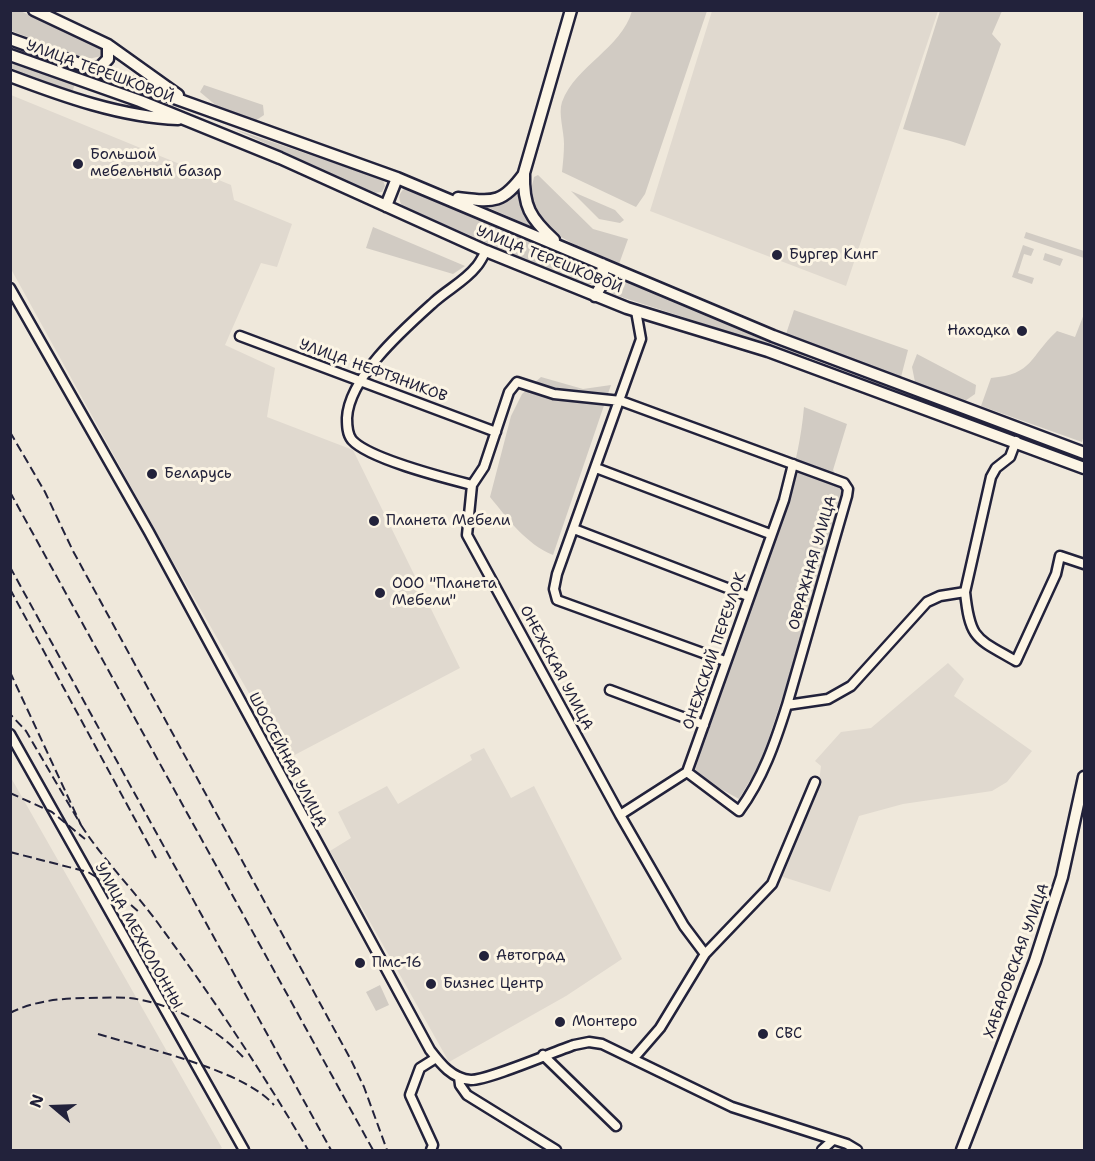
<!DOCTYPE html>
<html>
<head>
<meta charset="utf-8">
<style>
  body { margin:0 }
  #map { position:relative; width:1095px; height:1161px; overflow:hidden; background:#efe8db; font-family:"Shantell Sans",sans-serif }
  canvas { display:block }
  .frame { position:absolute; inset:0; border:12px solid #22223b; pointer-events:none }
  .north { position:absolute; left:24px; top:1077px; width:60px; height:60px; -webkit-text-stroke:4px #fcf5e5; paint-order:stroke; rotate:289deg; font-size:16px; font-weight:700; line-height:24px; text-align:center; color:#22223b }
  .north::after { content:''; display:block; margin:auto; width:21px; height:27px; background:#22223b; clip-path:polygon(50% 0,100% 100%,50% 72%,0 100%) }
</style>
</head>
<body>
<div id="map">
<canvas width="1095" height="1161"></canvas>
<div class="frame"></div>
<div class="north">N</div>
</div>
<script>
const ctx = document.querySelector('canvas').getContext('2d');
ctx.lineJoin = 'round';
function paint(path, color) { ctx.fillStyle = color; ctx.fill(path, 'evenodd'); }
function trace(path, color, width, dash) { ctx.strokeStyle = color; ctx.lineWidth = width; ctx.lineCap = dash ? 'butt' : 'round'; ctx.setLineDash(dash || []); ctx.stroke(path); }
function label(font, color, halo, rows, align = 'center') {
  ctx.font = font + ' "Shantell Sans",sans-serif'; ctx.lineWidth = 6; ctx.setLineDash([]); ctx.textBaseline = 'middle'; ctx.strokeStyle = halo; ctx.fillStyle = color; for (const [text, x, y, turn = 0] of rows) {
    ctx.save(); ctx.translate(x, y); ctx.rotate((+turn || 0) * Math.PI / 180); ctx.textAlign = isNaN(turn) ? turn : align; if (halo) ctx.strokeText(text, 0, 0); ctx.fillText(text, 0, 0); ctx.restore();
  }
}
paint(new Path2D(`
  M712 11H938L846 286 650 211Z
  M11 95 231 185 234 200 292 224 277 267 261 263 225 345 275 368 267 417 353 450 460 668 287 759 160 539 11 269Z
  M948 663 964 679 954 696 1032 751 1007 782 992 791 903 804 859 816 830 892 780 876 818 791 821 766 815 761 841 732 871 728Z
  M484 748 511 798 534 786 622 959 566 996 449 1062 330 851 351 838 338 812 387 786 398 804 472 760 470 755Z
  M10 776 222 1148 218 1150H11Z`), '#e0d9cf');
paint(new Path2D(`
  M11 11H20L96 42 102 48V56L88 59 11 31Z
  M632 11H707L645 194 636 207 562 172C563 162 564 153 564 144 564 131 558 113 562 102 576 65 621 49 632 11Z
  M940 11H1002L992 34 1001 44 965 146C944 138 924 135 903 129Z
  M10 59 75 83 73 90H66L11 69Z
  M204 85 263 105 264 115 255 121 218 107 200 92Z
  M234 129 378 178 383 180 385 186 382 192 374 193Z
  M538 175 593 229 628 239 619 264C592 252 531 232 530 196 530 190 533 183 534 177Z
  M405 188 589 267 596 274 592 284H582L407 208 401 204C398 197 399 193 405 188Z
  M571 191 615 210 624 220 620 223 599 219Z
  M518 192 524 214 532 227 485 206 509 199Z
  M373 227 465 266 453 274 366 248Z
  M1026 232 1084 251V258L1024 238Z
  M1023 245 1034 249 1031 256 1024 254 1018 273 1034 278 1032 284 1012 277Z
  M1045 253 1063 259 1060 266 1043 260Z
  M613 278H620L813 359 612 294 609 288Z
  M794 310 908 350 901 377 786 334Z
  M1084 314V435L1082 442 981 406 991 378C1034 374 1029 357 1057 331L1075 337Z
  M917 354 976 385 975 394 965 401 915 382 912 367Z
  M541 377 583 389 611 385 553 555C526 544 508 519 490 497L511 416 522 394Z
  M804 407 847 424 833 470 843 491 788 680 761 762 739 799 694 774C713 707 737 641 760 575 779 519 799 466 804 407Z
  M380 985 389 1005 376 1011 366 992Z`), '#d1cbc3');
const minor = new Path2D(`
  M10 288 149 532 430 1050C440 1063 452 1079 471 1080 489 1080 553 1052 574 1045L589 1042 602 1044 732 1107 847 1144 857 1150
  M636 311 641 339 557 574 554 589 557 600 725 661
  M240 336 496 432
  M596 468 770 534
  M472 485C445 478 369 459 352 440 347 434 347 425 347 418 349 377 404 329 434 302 447 290 465 281 476 267 480 263 483 256 486 251
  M574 529 748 596
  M965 592 991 477 996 468 1010 457 1016 441
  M610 690 704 725
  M10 734 244 1150
  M687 772 739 811C763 778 775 743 787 705L828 699 851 686 927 602 940 596 965 592C970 640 976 638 1016 661L1056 574 1060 556 1084 564
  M620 815 687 772 784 500 793 464
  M705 954 684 926 620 815 467 535 472 485 484 467 509 392 517 382 554 394 621 401 844 483 848 489 847 496 787 705
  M543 1055 616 1126
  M634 1058 660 1028 705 954 772 884 815 782
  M459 1077 460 1085 467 1095 556 1150
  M431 1150 433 1145 410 1095 420 1068 436 1058
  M822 1150 833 1140`);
const major = new Path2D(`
  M34 10 108 45 178 95
  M10 39 397 178 773 336 1084 453
  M10 55 140 101 280 158 486 251 627 308 768 351 1084 468
  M93 68 100 67 108 59V45
  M10 76C63 96 121 117 178 119
  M458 198C494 202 502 204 524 174
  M386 206 397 178
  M554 240C530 218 523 206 524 173L571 10
  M595 296 604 281 602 264
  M962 1150 1035 961 1062 877 1084 777`);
trace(minor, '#22223b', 13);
trace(major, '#22223b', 15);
trace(minor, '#fcf5e5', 8);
trace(major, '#fcf5e5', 10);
trace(new Path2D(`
  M10 432 45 492 73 551 351 1060 364 1087 387 1150
  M10 492 373 1150
  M10 567 331 1150
  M10 589 156 858
  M10 672 81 825 26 731 10 714
  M10 793 52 812 85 839
  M81 825C104 861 135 891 160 926 213 998 263 1073 308 1150
  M10 852 88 872 106 883 140 913
  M10 1013C33 1001 62 998 87 998 101 998 116 997 129 998 172 1003 215 1027 243 1057
  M98 1034C144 1048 244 1070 274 1105`), '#22223b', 2, [9, 4.5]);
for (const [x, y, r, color] of [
  [78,164,6,"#22223b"],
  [777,255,6,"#22223b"],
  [1022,331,6,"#22223b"],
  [152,474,6,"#22223b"],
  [374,521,6,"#22223b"],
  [380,593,6,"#22223b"],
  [484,956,6,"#22223b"],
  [360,963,6,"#22223b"],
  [431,984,6,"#22223b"],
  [560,1022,6,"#22223b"],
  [763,1034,6,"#22223b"]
]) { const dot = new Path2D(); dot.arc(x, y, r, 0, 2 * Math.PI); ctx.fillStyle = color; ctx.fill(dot); trace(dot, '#fcf5e5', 2); }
label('15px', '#22223b', '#fcf5e5', [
  ["УЛИЦА ТЕРЕШКОВОЙ",100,72,20],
  ["УЛИЦА ТЕРЕШКОВОЙ",549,260,22],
  ["УЛИЦА НЕФТЯНИКОВ",373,371,20],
  ["ОВРАЖНАЯ УЛИЦА",813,563,-74],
  ["ОНЕЖСКИЙ ПЕРЕУЛОК",715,651,-71],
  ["ОНЕЖСКАЯ УЛИЦА",556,668,62],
  ["ШОССЕЙНАЯ УЛИЦА",287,760,62],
  ["УЛИЦА МЕХКОЛОННЫ",138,936,61],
  ["ХАБАРОВСКАЯ УЛИЦА",1017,961,-70]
]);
label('15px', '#22223b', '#fcf5e5', [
  ["Большой",90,155],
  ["мебельный базар",90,172],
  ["Бургер Кинг",789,255],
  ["Находка",1010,331,"right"],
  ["Беларусь",164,474],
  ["Планета Мебели",386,521],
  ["ООО \"Планета",392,584],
  ["Мебели\"",392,601],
  ["Автоград",496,956],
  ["Пмс-16",372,963],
  ["Бизнес Центр",443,984],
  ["Монтеро",572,1022],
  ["СВС",775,1034]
], 'left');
</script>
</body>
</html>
